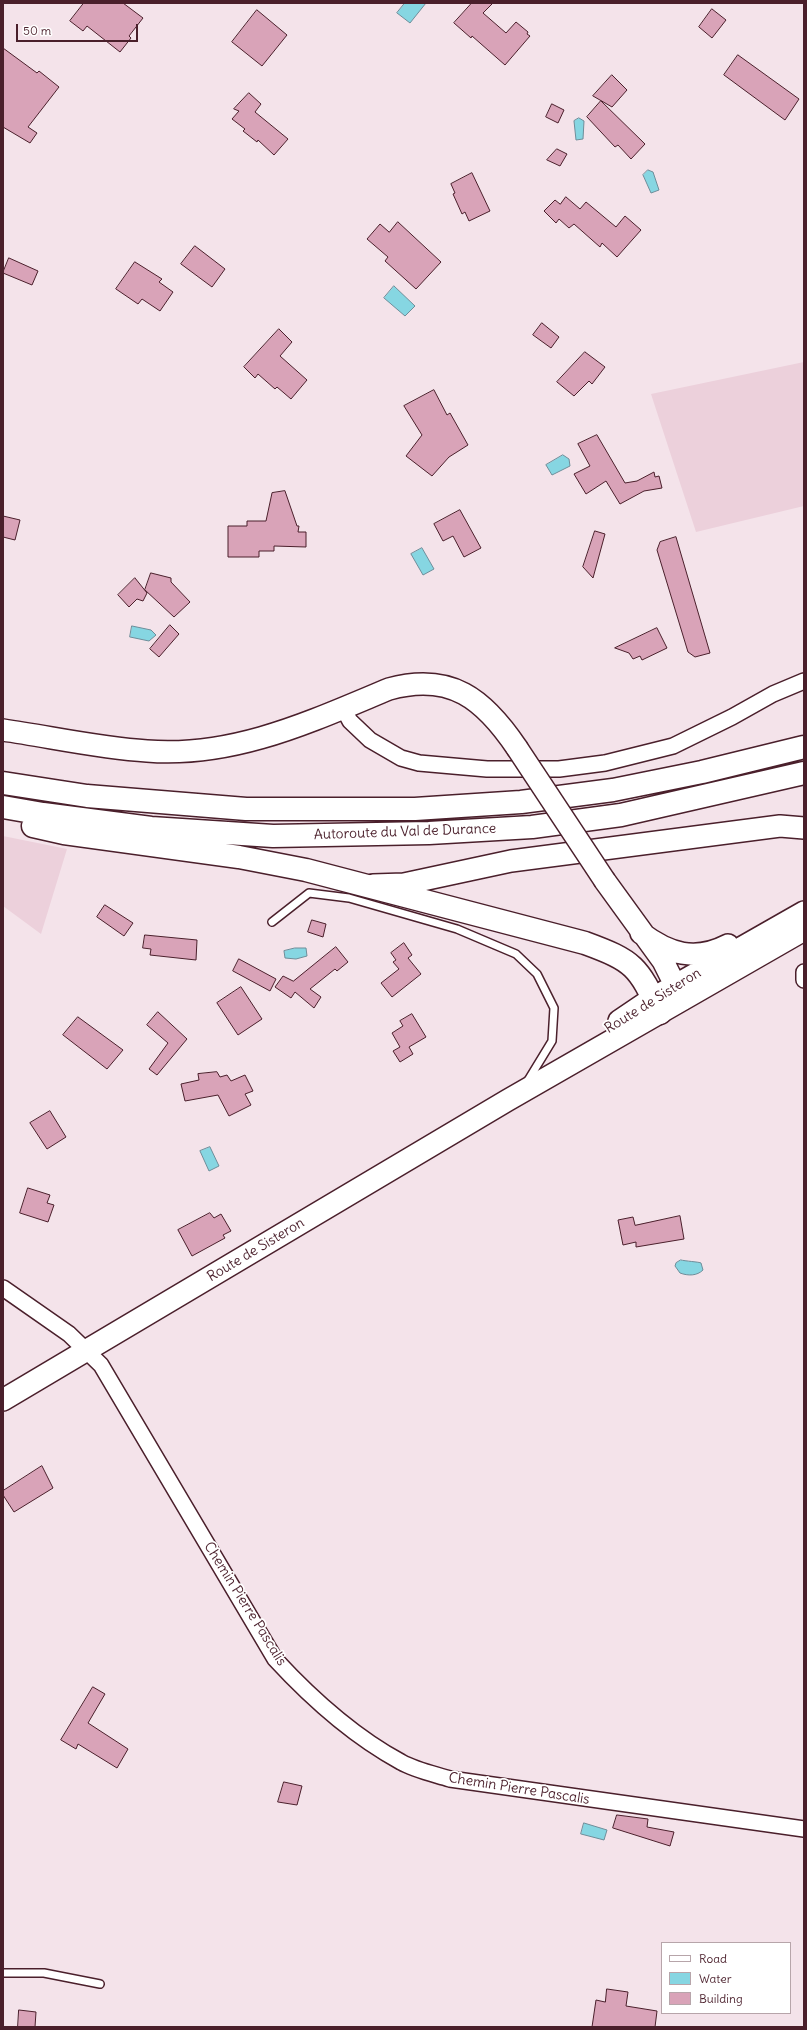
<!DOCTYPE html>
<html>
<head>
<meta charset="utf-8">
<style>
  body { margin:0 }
  #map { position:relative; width:807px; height:2030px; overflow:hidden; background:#f4e3ea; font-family:Delius,sans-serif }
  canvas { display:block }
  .frame { position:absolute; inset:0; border:4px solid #4a1f2b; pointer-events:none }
  .legend { position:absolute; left:661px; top:1942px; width:130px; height:72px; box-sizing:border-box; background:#fff; border:1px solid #b7a5aa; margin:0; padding:5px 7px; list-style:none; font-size:12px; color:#4a1f2b }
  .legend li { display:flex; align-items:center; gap:8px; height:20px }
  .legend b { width:20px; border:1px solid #b7a5aa }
  .scale { position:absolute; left:16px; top:24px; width:122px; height:18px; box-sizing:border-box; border:2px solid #4a1f2b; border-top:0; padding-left:5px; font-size:12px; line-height:14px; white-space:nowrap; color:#4a1f2b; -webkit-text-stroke:3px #fff; paint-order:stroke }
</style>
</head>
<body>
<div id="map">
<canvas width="807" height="2030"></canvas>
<div class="frame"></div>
<ul class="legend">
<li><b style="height:5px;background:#fff"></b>Road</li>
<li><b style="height:11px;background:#86d6e2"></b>Water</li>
<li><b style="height:11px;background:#d9a3b8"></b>Building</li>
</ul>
<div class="scale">50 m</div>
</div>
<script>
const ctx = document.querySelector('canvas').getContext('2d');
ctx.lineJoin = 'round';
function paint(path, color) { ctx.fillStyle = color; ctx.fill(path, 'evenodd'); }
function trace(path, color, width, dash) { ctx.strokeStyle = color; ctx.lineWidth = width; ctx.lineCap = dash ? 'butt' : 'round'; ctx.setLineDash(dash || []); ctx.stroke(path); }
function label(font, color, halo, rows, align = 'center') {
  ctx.font = font + ' Delius,sans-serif'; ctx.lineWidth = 3.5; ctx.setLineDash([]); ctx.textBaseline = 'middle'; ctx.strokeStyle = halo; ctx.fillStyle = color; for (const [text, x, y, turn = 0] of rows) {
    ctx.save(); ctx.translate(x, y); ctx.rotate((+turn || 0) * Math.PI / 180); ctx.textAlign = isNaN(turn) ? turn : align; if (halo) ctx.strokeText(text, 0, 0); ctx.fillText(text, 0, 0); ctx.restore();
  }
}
paint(new Path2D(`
  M804 362V506L696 532 651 394Z
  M3 836 67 849 41 934 3 906Z`), '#ecd0db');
const water = new Path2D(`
  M405 3H426L410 23 397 13Z
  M579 118 584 121 583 139 576 140 574 121Z
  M648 170 653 172 659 190 651 193 643 175Z
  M394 286 415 306 405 316 384 298Z
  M563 455 569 459 570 466 552 475 546 465Z
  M422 548 434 569 423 575 411 554Z
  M132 626 151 630 156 635 149 641 130 637Z
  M295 948H306L307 956 296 959 285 958 284 951Z
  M210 1147 219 1166 209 1171 200 1151Z
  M681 1260C684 1261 700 1262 701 1263L703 1270C697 1276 688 1276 680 1273L675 1266 676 1263Z
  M584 1823 607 1830 604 1840 581 1834Z`);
paint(water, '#86d6e2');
trace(water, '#6e8d99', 1);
const building = new Path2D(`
  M84 3H123L143 18 129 36 131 38 120 52 87 26 83 31 70 21Z
  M472 3H493L483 13 506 33 516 22 528 32 527 34 530 36 505 65 472 36 471 38 454 23Z
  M712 9 726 20 712 38 699 27Z
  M257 10 287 35 262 66 232 42Z
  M3 48 37 73 39 71 59 87 28 127 37 133 30 143 3 127Z
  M738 55 799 99 785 120 724 75Z
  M612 75 627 90 612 107 593 96Z
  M249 93 261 104 255 112 288 139 274 155 258 140 257 142 243 131 245 129 232 119 239 111 234 109Z
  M601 101 645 144 631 159 618 145 615 147 587 117Z
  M552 104 564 110 558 123 546 117Z
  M557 149 567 154 560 166 547 160Z
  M472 173 490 211 469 221 465 212 462 214 453 194 455 193 451 184Z
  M566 197 580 209 586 202 616 227 625 216 641 230 617 257 602 243 600 247 574 224 569 228 559 219 556 223 544 211 555 200 560 204Z
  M398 222 441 262 416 289 385 261 388 257 367 239 380 224 389 232Z
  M195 246 225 269 212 287 181 264Z
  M9 258 38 271 32 285 3 273Z
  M135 262 162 279 159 282 173 292 160 311 142 299 138 304 116 289Z
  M542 323 559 337 551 348 533 335Z
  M279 329 292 342 280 356 307 380 291 399 277 387 275 389 258 374 255 378 244 367Z
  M585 352 605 367 592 384 589 381 574 396 557 382Z
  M434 390 447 415 450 413 468 445 449 457 432 476 406 456 422 435 404 406Z
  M597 435 625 483 637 481 654 472 655 477 659 476 662 488 644 491 620 504 606 481 586 494 574 474 590 466 578 444Z
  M285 491 297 526H299L298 532H306V547L274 546V551H259V557H228V526H247V521H266L272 493Z
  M460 510 481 548 464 557 453 536 443 541 434 524Z
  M3 516 20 520 15 540 3 537Z
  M595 531 605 534 593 578 583 567Z
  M676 537 710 653 695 657 688 652 657 550 660 542Z
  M151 573 171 578V582L190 602 174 617 145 590Z
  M135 578 147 593 143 601 137 599 129 607 118 595Z
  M170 625 179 634 159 657 150 649Z
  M657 628 667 648 642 660 640 656 633 659 629 653 615 648Z
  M105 905 133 923 124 936 97 917Z
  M312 920 326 924 323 937 308 932Z
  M145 935 197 940 196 960 150 955 151 949 143 948Z
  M404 943 412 955 408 958 421 974 392 997 381 983 399 969 393 962 396 960 391 953Z
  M336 947 348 962 337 971 335 969 310 989 321 997 314 1008 295 992 291 998 275 987 283 976 293 981Z
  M239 959 276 979 270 991 233 971Z
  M241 987 262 1019 238 1035 217 1003Z
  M158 1012 187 1039 157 1075 149 1069 168 1043 147 1025Z
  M412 1014 426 1037 409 1047 413 1054 400 1062 393 1051 400 1047 392 1033 403 1026 400 1021Z
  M78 1017 123 1050 107 1069 63 1035Z
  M217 1072 220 1077 227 1075 231 1081 245 1075 253 1091 245 1094 251 1105 229 1116 218 1095 185 1101 181 1084 199 1080 198 1074Z
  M50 1111 66 1137 47 1149 30 1123Z
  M28 1188 50 1195 47 1203 54 1205 48 1222 20 1213Z
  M210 1213 214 1218 221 1214 231 1231 223 1235 225 1238 192 1256 178 1230Z
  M680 1216 684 1239 636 1247V1242L623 1245 618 1220 633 1217 635 1225Z
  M42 1466 53 1488 14 1512 3 1495V1491Z
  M93 1687 105 1694 88 1723 128 1749 117 1768 78 1744 76 1749 61 1740Z
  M284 1782 302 1786 297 1805 278 1802Z
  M617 1815 648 1819 647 1827 674 1832 670 1846 613 1828Z
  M607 1989 628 1992 626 2006 657 2011 655 2027H592L596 2000 605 2002Z
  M19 2010 36 2012 35 2027H18Z`);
paint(building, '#d9a3b8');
trace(building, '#4a1f2b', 1);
const lane = new Path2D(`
  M272 922 309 893 349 898 457 929 516 954 537 974 554 1008 552 1041 527 1082
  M3 1973H44L100 1984`);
const street = new Path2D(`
  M343 708 350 721 370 740 401 758 419 763 487 769H559L605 763 673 746 732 717 773 694 804 681
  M804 972V980
  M3 1288 69 1334 101 1365 275 1659C311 1698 353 1736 401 1762 415 1770 434 1774 450 1779L804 1829`);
const secondary = new Path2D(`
  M3 730C51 737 99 748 147 751 234 758 312 721 389 689 451 672 484 699 517 748
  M605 881 663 961 682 999
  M373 885 404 884 511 861 780 826 804 828
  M641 933C669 954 695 962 728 945
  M619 1021 653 998 804 912
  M3 1400 508 1100 804 930`);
const highway = new Path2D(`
  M3 783 87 796 246 809H415L521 802 613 790 702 772 804 747
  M3 807 43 814 151 828 273 836 429 833 532 827 621 815 804 773
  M33 826 64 833 239 857 306 870 585 943C634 961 638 966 660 1013`);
trace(lane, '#4a1f2b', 10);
trace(street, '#4a1f2b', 18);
trace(secondary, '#4a1f2b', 24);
trace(highway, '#4a1f2b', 25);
trace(lane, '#fff', 7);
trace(street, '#fff', 15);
trace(secondary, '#fff', 21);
trace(highway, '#fff', 22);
const secondaryBridge = new Path2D(`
  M517 748 605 881`);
trace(secondaryBridge, '#4a1f2b', 24, []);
trace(secondaryBridge, '#fff', 21);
label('14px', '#4a1f2b', '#fff', [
  ["Autoroute du Val de Durance",405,832,-2],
  ["Route de Sisteron",653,1001,-32],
  ["Route de Sisteron",256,1250,-31],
  ["Chemin Pierre Pascalis",245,1604,58],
  ["Chemin Pierre Pascalis",519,1789,9]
]);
</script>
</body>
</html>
